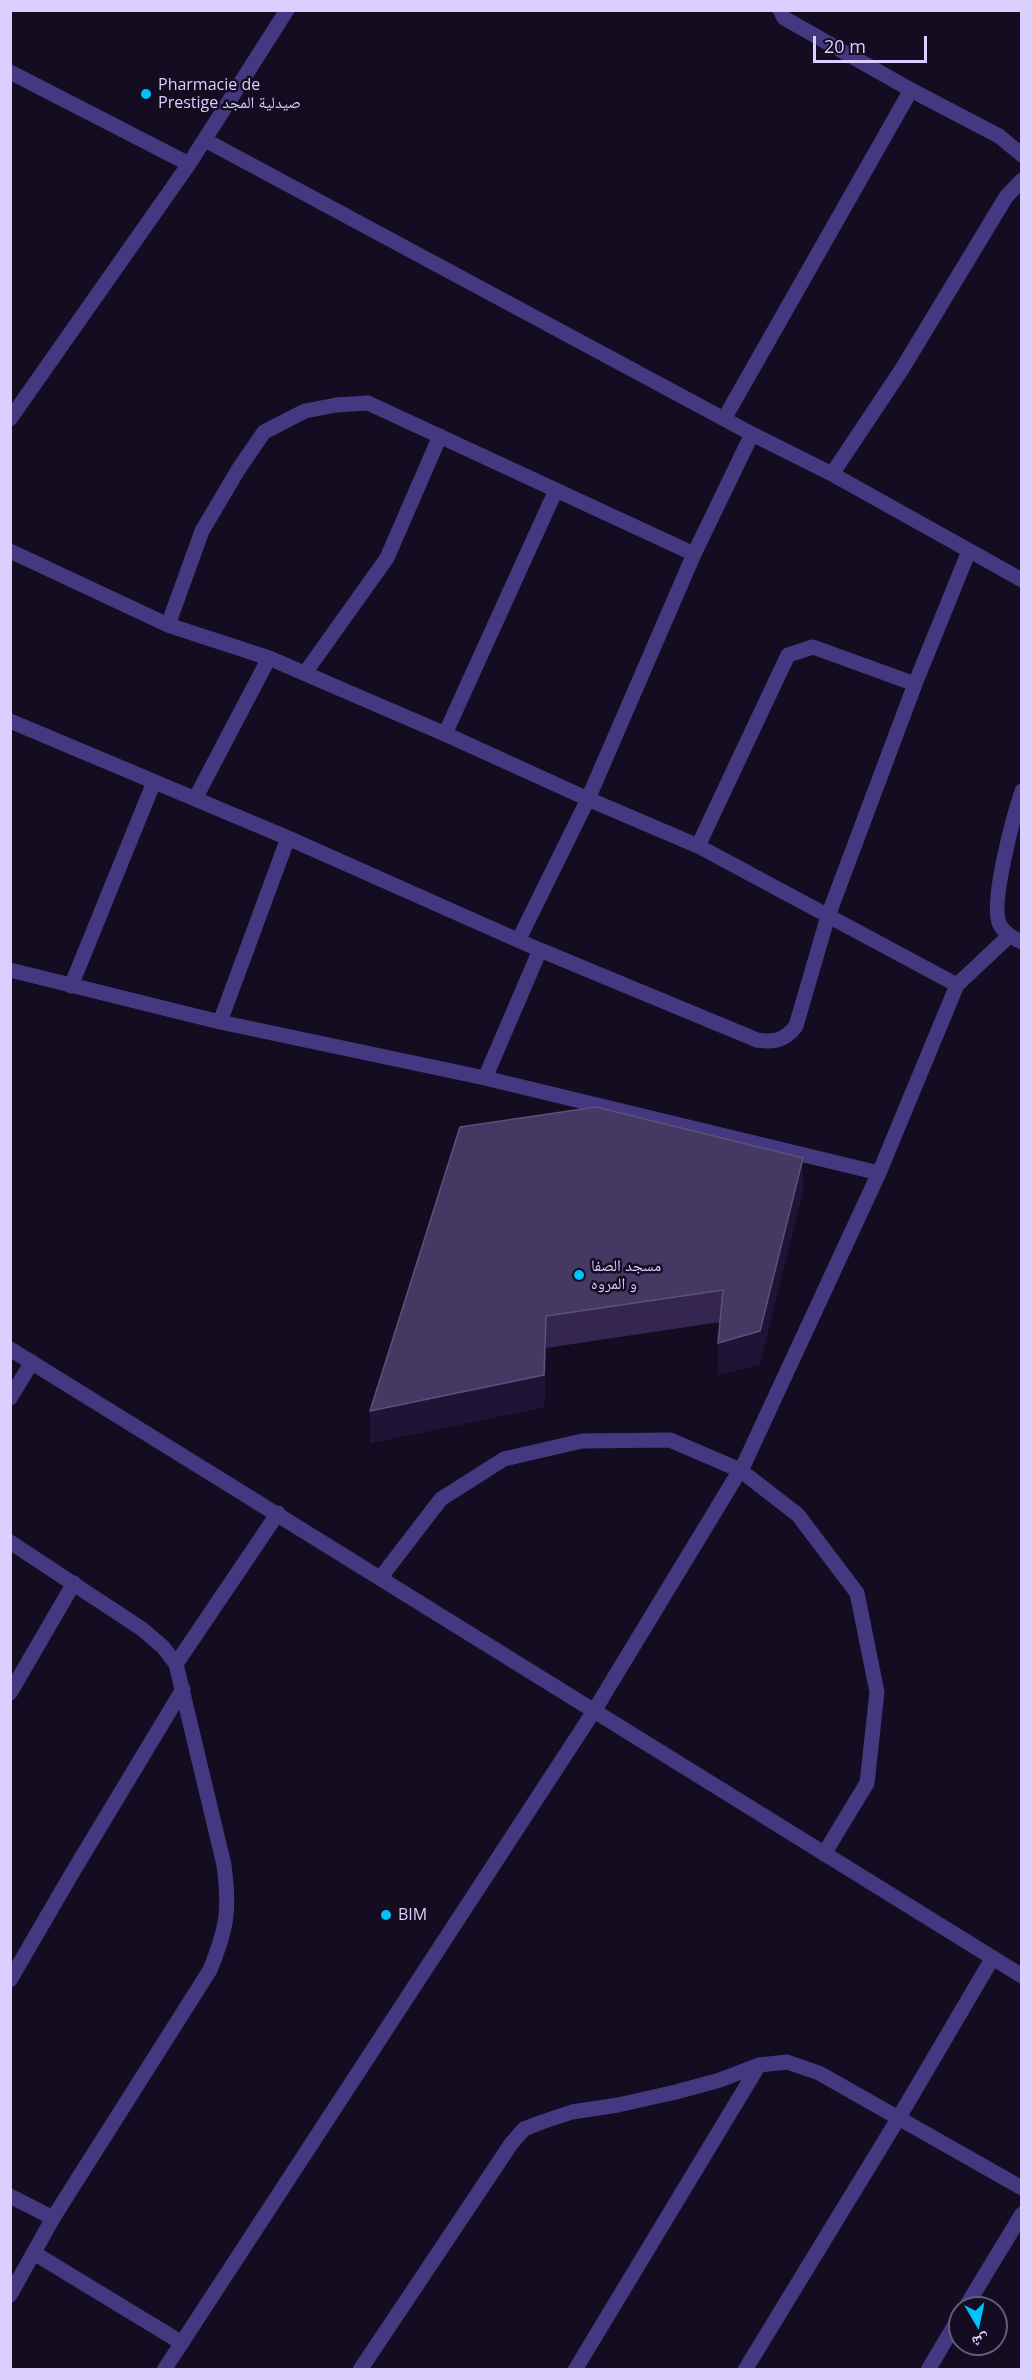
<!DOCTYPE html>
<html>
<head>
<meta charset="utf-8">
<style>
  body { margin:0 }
  #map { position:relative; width:1032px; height:2380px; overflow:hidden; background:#140d22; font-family:"Open Sans","Noto Naskh Arabic",sans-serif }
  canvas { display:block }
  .frame { position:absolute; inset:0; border:12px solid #dacfff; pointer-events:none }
  .north { position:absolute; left:948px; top:2296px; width:60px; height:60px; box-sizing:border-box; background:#140d22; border:2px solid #635b7a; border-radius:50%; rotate:171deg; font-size:16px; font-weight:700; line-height:24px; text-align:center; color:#dacfff }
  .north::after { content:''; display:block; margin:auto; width:21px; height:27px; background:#00c2fa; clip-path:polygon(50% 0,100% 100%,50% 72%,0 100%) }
  .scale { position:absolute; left:813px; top:36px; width:114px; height:27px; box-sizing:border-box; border:3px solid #dacfff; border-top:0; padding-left:8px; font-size:18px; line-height:21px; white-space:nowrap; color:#dacfff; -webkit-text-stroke:4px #140d22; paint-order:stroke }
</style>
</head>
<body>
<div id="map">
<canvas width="1032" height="2380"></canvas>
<div class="frame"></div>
<div class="north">ش</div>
<div class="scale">20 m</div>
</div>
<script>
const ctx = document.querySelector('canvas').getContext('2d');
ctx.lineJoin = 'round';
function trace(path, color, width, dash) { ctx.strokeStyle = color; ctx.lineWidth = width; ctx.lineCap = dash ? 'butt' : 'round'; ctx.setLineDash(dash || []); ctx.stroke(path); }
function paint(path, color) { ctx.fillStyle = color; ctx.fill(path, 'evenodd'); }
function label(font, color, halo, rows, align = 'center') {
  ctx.font = font + ' "Open Sans","Noto Naskh Arabic",sans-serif'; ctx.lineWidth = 5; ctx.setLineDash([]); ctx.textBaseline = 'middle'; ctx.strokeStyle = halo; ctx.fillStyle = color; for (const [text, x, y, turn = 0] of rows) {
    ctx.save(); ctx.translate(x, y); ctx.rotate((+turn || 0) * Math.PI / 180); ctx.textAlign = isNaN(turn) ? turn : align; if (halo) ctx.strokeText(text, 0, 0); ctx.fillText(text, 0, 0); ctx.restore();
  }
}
trace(new Path2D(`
  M780 10 784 18 911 90 999 136 1022 155
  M10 72 189 164
  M205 140 752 434 832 474 1022 580
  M10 419 189 164 287 10
  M724 419 911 90
  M832 474 902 369 1006 197 1022 180
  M10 551 168 625 269 658 445 734 588 799 694 554 752 434
  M168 625 202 531 238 470 264 432 305 411 336 405 368 403 694 554
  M305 673 387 558 440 436
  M10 721 288 838 540 950 757 1040C775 1043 785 1040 796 1026L828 916 915 684 969 551
  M445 734 556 490
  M1022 791C1014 815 989 905 1000 925 1005 934 1013 938 1022 942
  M195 799 269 658
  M698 846 788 655 813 647 915 684
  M519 939 588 799 698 846 957 985
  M10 970 220 1022 485 1078 879 1173
  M71 986 154 782
  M220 1022 288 838
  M485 1078 540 950
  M10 1349 1022 1976
  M10 1398 32 1362
  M10 1542 142 1629 163 1647 176 1664 224 1865C230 1910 227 1928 210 1970L53 2218 10 2295
  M381 1577 441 1499 504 1459 582 1441 670 1440 740 1470 798 1515 857 1593 877 1692 867 1783 824 1854
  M176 1664 278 1513
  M10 1693 74 1583
  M10 1980 71 1875 183 1689
  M10 2196 53 2218
  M34 2253 182 2343
  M965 2308 1022 2214
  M164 2370 594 1711 745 1462 879 1173 957 985 1009 936
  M360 2370 511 2144 524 2129 542 2122 572 2112 618 2105 676 2092 720 2080 759 2065 787 2062 819 2073 1022 2188
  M575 2370 759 2065
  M745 2370 898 2119 992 1959
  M928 2370 960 2316`), '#443881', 15);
paint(new Path2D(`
  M460 1127 803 1190 760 1364 718 1375 720 1322 546 1348 544 1407 370 1443Z`), '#342650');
paint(new Path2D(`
  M803 1158V1190L760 1364 718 1375V1343Z
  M546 1316V1348L544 1407 370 1443V1411Z`), '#1f1436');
const building = new Path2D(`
  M596 1107 803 1158 760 1331 718 1343 723 1290 546 1316 544 1375 370 1411 460 1127Z`);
paint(building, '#453863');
trace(building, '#5d507b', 1.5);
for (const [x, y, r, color] of [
  [146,94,6,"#00c2fa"],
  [579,1275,6,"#00c2fa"],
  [386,1915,6,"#00c2fa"]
]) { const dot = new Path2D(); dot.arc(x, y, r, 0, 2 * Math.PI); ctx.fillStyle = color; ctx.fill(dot); trace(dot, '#140d22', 2); }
label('16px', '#dacfff', '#140d22', [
  ["Pharmacie de",158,85],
  ["Prestige صيدلية المجد",158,103],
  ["مسجد الصفا",591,1266],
  ["و المروه",591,1284],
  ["BIM",398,1915]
], 'left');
</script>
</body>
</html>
